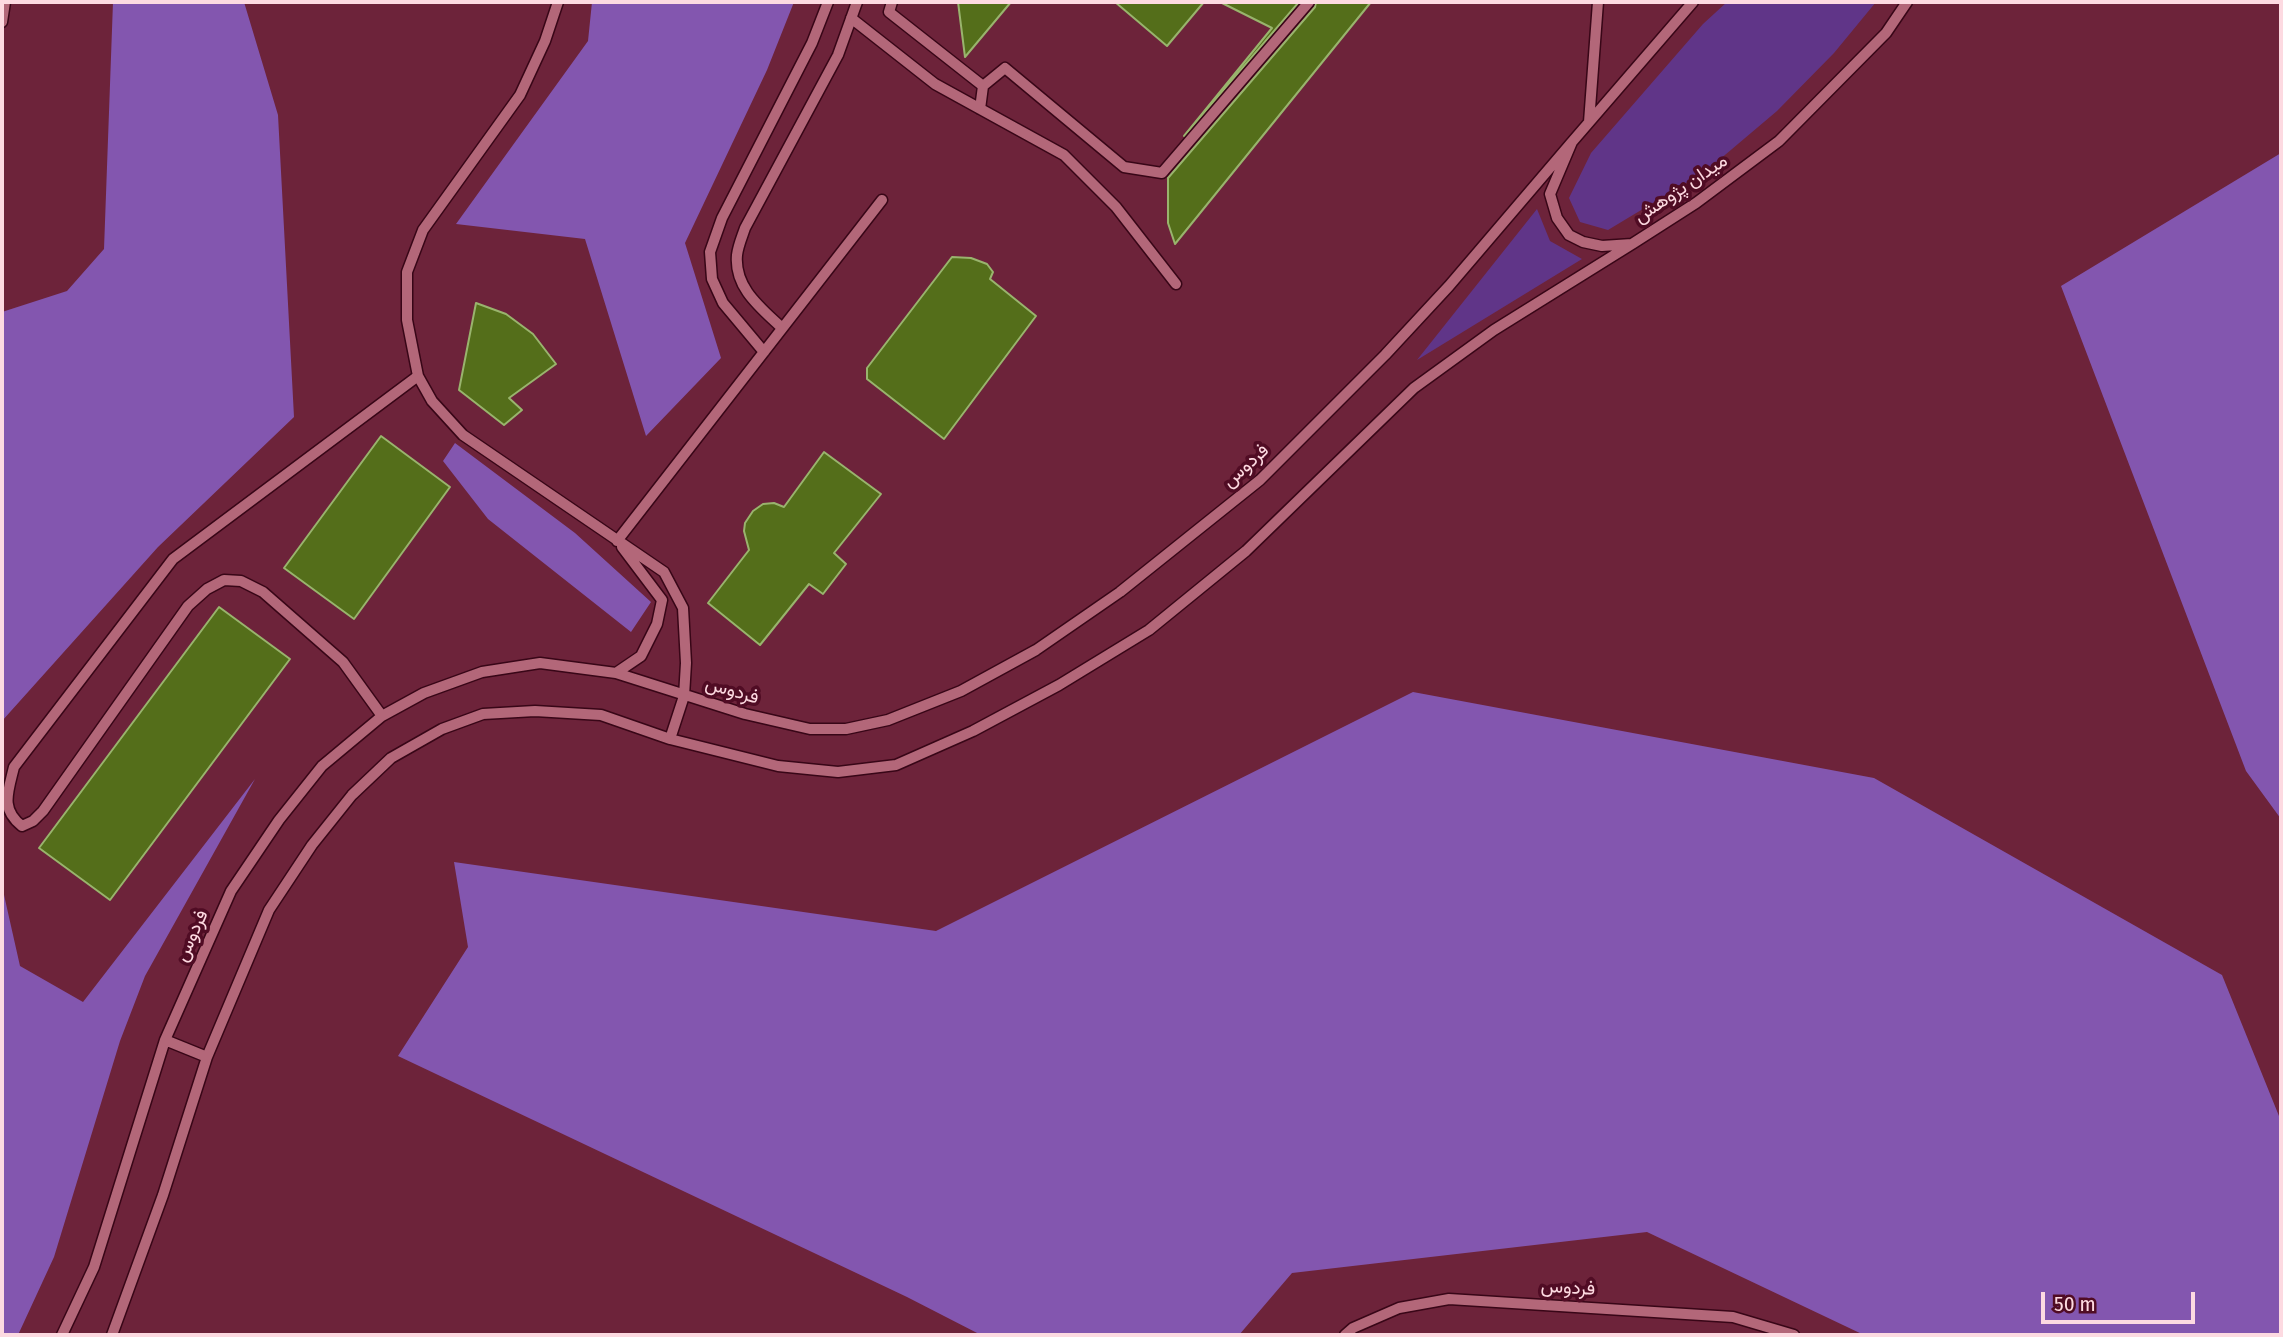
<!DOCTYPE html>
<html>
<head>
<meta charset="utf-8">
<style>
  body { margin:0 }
  #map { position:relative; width:2283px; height:1337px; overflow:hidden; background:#5c182d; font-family:"Fira Sans Condensed",sans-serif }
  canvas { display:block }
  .frame { position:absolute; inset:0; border:4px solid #fddae1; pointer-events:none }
  .scale { position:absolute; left:2041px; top:1292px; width:154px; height:32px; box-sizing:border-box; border:4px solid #fddae1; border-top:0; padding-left:9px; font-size:21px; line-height:24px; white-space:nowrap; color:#fddae1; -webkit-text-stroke:5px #500c24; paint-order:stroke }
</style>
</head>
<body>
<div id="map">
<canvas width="2283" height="1337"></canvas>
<div class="frame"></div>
<div class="scale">50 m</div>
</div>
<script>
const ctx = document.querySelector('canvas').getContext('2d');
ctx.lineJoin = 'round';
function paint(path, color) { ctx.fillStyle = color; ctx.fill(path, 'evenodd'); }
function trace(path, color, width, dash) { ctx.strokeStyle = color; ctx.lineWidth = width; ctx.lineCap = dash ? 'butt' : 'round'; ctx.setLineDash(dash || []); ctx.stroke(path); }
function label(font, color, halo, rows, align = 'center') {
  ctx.font = font + ' "Fira Sans Condensed",Vazirmatn,sans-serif'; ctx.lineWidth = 7; ctx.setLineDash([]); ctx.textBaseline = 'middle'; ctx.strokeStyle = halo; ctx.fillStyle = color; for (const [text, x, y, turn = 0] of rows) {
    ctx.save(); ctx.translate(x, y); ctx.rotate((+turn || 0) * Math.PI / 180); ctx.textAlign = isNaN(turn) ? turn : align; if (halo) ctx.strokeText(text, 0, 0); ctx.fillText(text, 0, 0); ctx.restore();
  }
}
paint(new Path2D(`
  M2 2H2281V1335H2Z`), '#6d233a');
paint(new Path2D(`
  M1727 2H1876L1834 53 1777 111 1706 171 1608 230 1580 222 1569 198 1591 153 1703 24Z
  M1537 209 1550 241 1582 259 1417 360Z`), '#603588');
paint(new Path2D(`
  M113 2H244L278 115 294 417 158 547 2 721V312L67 291 104 249Z
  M592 2H794L767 70 685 243 721 358 646 436 585 239 456 224 588 41Z
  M2281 153V819L2246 771 2061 286Z
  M455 443 575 533 651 602 631 632 488 519 443 461Z
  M1413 692 1874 778 2222 975 2281 1121V1335H1864L1647 1232 1292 1273 1239 1335H981L907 1297 398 1056 468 947 454 862 936 931Z
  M255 779 145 976 120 1041 54 1257 18 1335H2V886L20 966 83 1002Z`), '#8356af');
const building = new Path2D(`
  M958 2H1011L965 57Z
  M1115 2H1204L1167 46Z
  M1220 2H1299L1184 136 1272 28Z
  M1316 2H1371L1175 244 1168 223V178L1315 7Z
  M952 257 971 258 987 264 993 272 990 279 1036 316 944 439 867 379V368Z
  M476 303 506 314 533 334 556 364 509 398 522 410 504 425 459 390Z
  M381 436 450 487 354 619 284 568Z
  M824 452 881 494 834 553 846 564 823 594 809 584 760 645 708 603 749 550 744 531 745 523 753 511 763 504 774 503 784 507Z
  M219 607 290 659 110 900 39 848Z`);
paint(building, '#546e1a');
trace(building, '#99b46d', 2);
const service = new Path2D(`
  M558 2 545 41 520 95 423 230 407 272V320L418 376 432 401 463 435 664 572 683 608 686 663 684 696 670 739
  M892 2 889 12 983 86 1005 68 1124 167 1162 173 1309 2
  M1693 2 1572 142 1550 194 1557 218 1569 235 1583 242 1602 246 1632 244 1696 203 1779 141 1886 33 1907 2
  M851 18 935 84 1064 155 1116 207 1176 284
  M2 22 5 2
  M980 109 983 86
  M1589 122 1598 2
  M782 328C761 308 734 288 737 255 738 246 742 237 745 228L838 55 857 2
  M764 352 723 303 712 279 710 252 722 218 812 43 828 2
  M617 541 882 200
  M616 673 641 656 657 624 662 600 622 547
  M382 716 343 662 263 592 241 581 224 580 207 589 188 606 43 811 33 821 22 826C0 809 8 792 14 767L173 559 418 376
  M165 1040 207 1057
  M62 1335 94 1267 165 1040 231 891 279 820 322 766 382 716 424 693 482 672 540 663 616 673 745 714 810 729H846L888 720 961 691 1036 650 1120 592 1260 480 1385 355 1449 286 1572 142
  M112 1335 163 1195 207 1057 269 910 312 845 352 795 391 758 442 729 483 714 535 711 601 715 670 739 778 766 838 772 896 765 973 731 1059 685 1149 630 1246 551 1414 388 1494 330 1632 244
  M1345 1335 1353 1328 1399 1308 1449 1299 1733 1317 1794 1335`);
trace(service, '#380617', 13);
trace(service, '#b36779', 10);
label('19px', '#fddae1', '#500c24', [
  ["میدان پژوهش",1681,189,-34],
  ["فردوس",1246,466,-42],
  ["فردوس",732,691,16],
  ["فردوس",192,936,-66],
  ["فردوس",1568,1288,3]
]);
</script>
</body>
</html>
